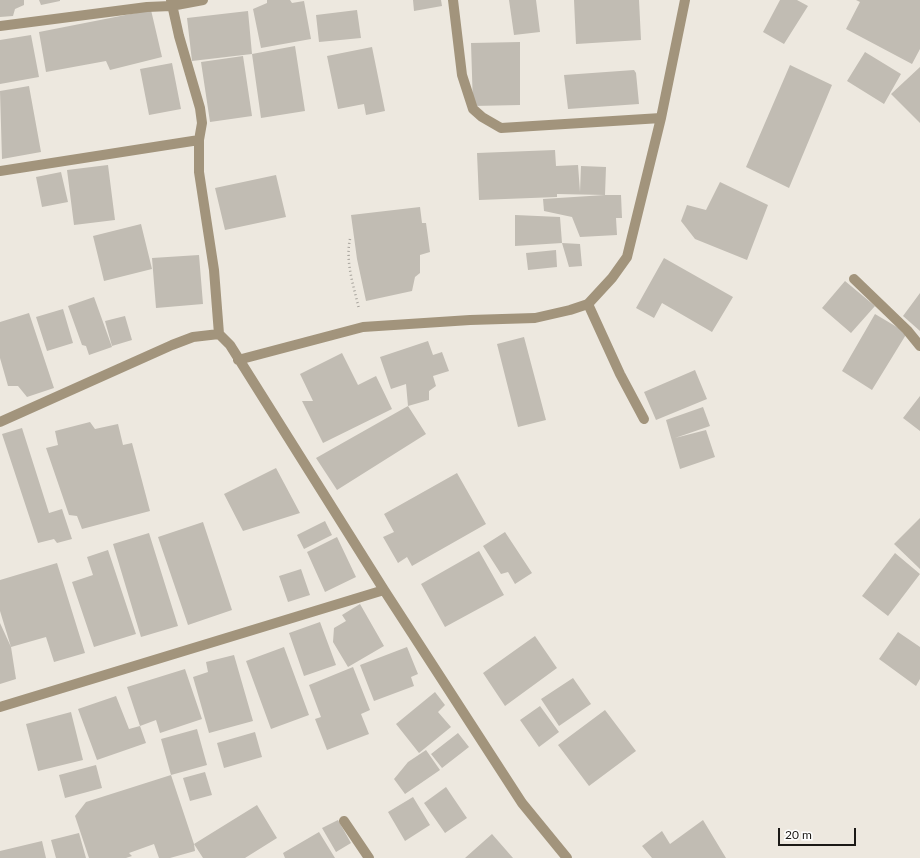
<!DOCTYPE html>
<html>
<head>
<meta charset="utf-8">
<style>
  body { margin:0 }
  #map { position:relative; width:920px; height:858px; overflow:hidden; background:#ede8df; font-family:Lato,sans-serif }
  canvas { display:block }
  .scale { position:absolute; left:778px; top:828px; width:78px; height:18px; box-sizing:border-box; border:2px solid #1b1916; border-top:0; padding-left:5px; font-size:12px; line-height:14px; white-space:nowrap; color:#1b1916; -webkit-text-stroke:3px #fff; paint-order:stroke }
</style>
</head>
<body>
<div id="map">
<canvas width="920" height="858"></canvas>
<div class="scale">20 m</div>
</div>
<script>
const ctx = document.querySelector('canvas').getContext('2d');
ctx.lineJoin = 'round';
function paint(path, color) { ctx.fillStyle = color; ctx.fill(path, 'evenodd'); }
function trace(path, color, width, dash) { ctx.strokeStyle = color; ctx.lineWidth = width; ctx.lineCap = dash ? 'butt' : 'round'; ctx.setLineDash(dash || []); ctx.stroke(path); }
paint(new Path2D(`
  M0 0H24V5L15 9 13 16 0 17Z
  M39 0H60V1L41 5Z
  M267 0H290L292 3 304 1 311 39 261 48 253 9 267 3Z
  M413 0H441L442 6 414 11Z
  M509 0H536L540 32 514 35Z
  M574 0H639L641 40 576 44Z
  M780 0H797L808 6 784 44 763 32Z
  M856 0H920V49L912 64 846 29 860 2Z
  M151 10 162 57 110 70 106 61 46 72 39 32Z
  M357 10 361 38 319 42 316 15Z
  M248 11 252 54 192 61 187 18Z
  M31 35 39 77 0 84V40Z
  M520 42V105L473 106 471 43Z
  M295 46 305 111 261 118 252 54Z
  M372 47 385 111 366 115 364 104 338 109 327 56Z
  M865 52 901 74 884 104 847 81Z
  M243 56 252 116 210 122 201 62Z
  M172 63 181 109 149 115 140 69Z
  M790 65 832 85 789 188 746 167Z
  M920 67V123L891 94Z
  M634 70 636 73 639 104 568 109 564 75Z
  M29 86 41 152 2 159 0 91Z
  M555 150 556 166 578 165 580 192 581 166 606 167 605 195 557 194V197L479 200 477 153Z
  M108 165 115 220 74 225 67 170Z
  M61 172 68 202 42 207 36 177Z
  M276 175 286 217 225 230 215 188Z
  M720 182 768 205 747 260 695 239 681 221 687 205 706 210Z
  M605 195H621L622 218H616L617 235 580 237 572 217 544 211 543 199Z
  M420 207 422 223H426L430 252 420 255V273L415 277 412 291 366 301 357 259 351 215Z
  M515 215 560 217 562 243 580 244 582 266 569 267 562 243 515 246Z
  M141 224 152 269 104 281 93 236Z
  M556 250 557 267 528 270 526 253Z
  M199 255 203 304 156 308 152 258Z
  M664 258 733 297 712 332 662 303 654 318 636 308Z
  M845 281 875 306 851 333 822 308Z
  M920 293V331L903 316Z
  M94 297 112 347 89 355 86 346 82 345 68 306Z
  M63 309 73 343 47 351 36 317Z
  M29 313 54 388 27 397 18 386H8L0 358V322Z
  M875 314 907 333 872 390 842 371Z
  M125 316 132 340 112 346 105 321Z
  M524 337 546 420 518 427 497 344Z
  M428 341 433 355 442 352 449 371 433 376 436 386 429 391V400L408 406 406 384 391 389 380 357Z
  M342 353 358 385 376 376 392 409 323 443 302 401H313L300 374Z
  M695 370 707 399 656 420 644 392Z
  M920 396V431L903 418Z
  M408 406 426 434 337 490 316 458Z
  M703 407 710 426 675 438 706 430 715 457 680 469 666 420Z
  M90 422 95 429 118 424 123 445 132 443 150 511 82 529 77 516 69 515 46 448 58 445 55 431Z
  M22 428 49 513 62 509 72 539 57 543 54 539 38 543 2 434Z
  M276 468 300 513 243 531 224 494Z
  M457 473 486 524 412 566 407 557 398 563 383 537 394 532 384 514Z
  M920 518V569L894 544Z
  M325 521 332 535 304 549 297 535Z
  M203 522 232 610 188 625 158 537Z
  M505 532 532 573 515 584 508 572 501 574 483 546Z
  M149 533 178 626 141 637 113 544Z
  M337 537 356 577 325 592 307 552Z
  M108 550 136 634 94 647 72 582 93 575 87 557Z
  M479 551 504 595 445 627 421 584Z
  M895 553 920 574 888 616 862 596Z
  M57 563 85 653 54 662 46 637 11 647 16 679 0 684V623L11 647 0 611V580Z
  M301 569 310 595 288 602 279 576Z
  M360 604 384 646 348 667 333 642 334 628 346 621 342 615Z
  M320 622 336 665 304 676 289 633Z
  M898 632 920 647V679L916 686 879 659Z
  M535 636 557 668 505 706 483 673Z
  M284 647 309 715 271 729 246 661Z
  M407 647 418 674 411 677 414 686 374 701 360 665Z
  M234 655 253 721 209 733 193 677 208 672 206 662Z
  M353 667 370 710 361 714 369 734 327 750 315 719 321 717 309 685Z
  M185 669 202 719 160 733 156 720 140 726 127 687Z
  M573 678 591 704 559 726 541 699Z
  M435 692 445 705 438 712 451 727 419 753 396 724Z
  M116 696 129 729 140 726 146 743 97 760 78 709Z
  M540 706 559 732 539 747 520 720Z
  M605 710 636 751 589 786 558 745Z
  M71 712 83 760 38 771 26 724Z
  M197 729 207 765 171 775 161 739Z
  M255 732 262 757 224 768 217 743Z
  M458 733 469 747 442 768 431 754Z
  M426 750 440 770 405 794 394 779 408 762Z
  M96 765 102 788 65 798 59 775Z
  M205 772 212 795 190 801 183 778Z
  M171 775 194 844 195 851 170 858H159L154 844 129 853 132 856 126 858H89L75 816 86 802Z
  M446 787 467 818 445 833 424 803Z
  M413 797 430 825 405 841 388 812Z
  M257 805 277 838 245 858H203L194 844Z
  M338 820 351 843 336 852 322 828Z
  M703 820 726 858H652L642 846 662 831 670 844Z
  M319 832 335 858H285L283 853Z
  M79 833 86 858H56L51 840Z
  M492 834 513 858H465Z
  M42 841 46 858H0V851Z`), '#c1bcb3');
trace(new Path2D(`
  M350 239C345 262 354 287 359 309`), '#a9a59e', 2.5, [1, 3]);
trace(new Path2D(`
  M588 304 620 374 644 419`), '#a2947c', 10);
trace(new Path2D(`
  M171 0 179 36 200 108 202 123 199 140V172L214 270 219 334
  M453 0 462 75 473 109 482 117 501 128 661 118
  M0 26 147 7 171 6 203 0
  M0 171 199 140
  M854 279 907 330 920 346
  M238 360 363 327 470 320 535 318 570 310 588 304 612 278 627 257 661 118 685 0
  M0 422 172 345 193 337 219 334 230 345 384 590 522 803 567 858
  M0 707 384 590
  M344 821 369 858`), '#a2947c', 10);
</script>
</body>
</html>
